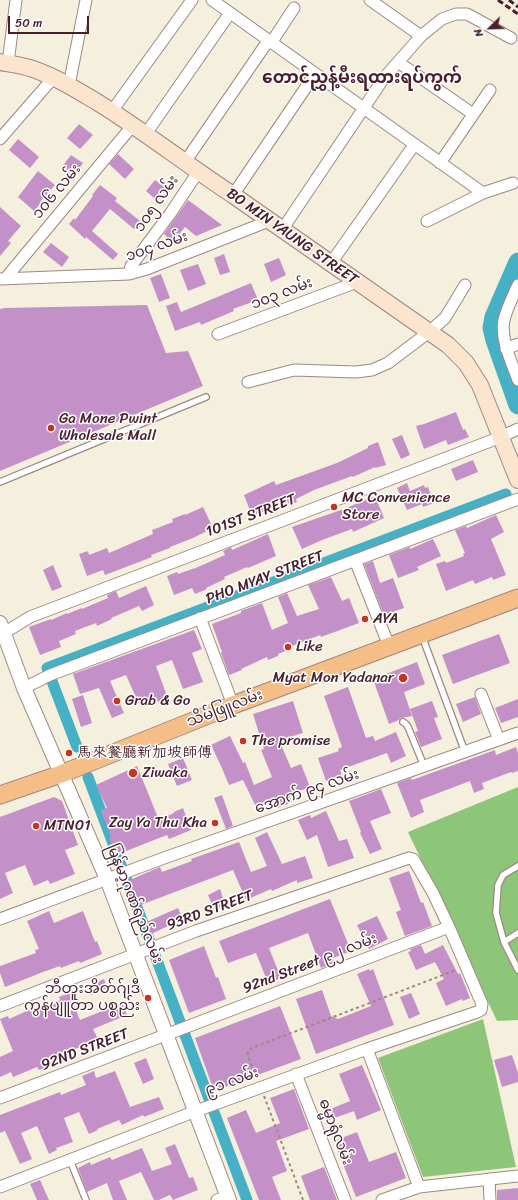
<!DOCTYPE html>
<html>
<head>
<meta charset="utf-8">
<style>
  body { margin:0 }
  #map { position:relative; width:518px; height:1200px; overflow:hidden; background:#f5efdd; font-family:Sriracha,sans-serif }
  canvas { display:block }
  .north { position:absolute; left:470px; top:8px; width:40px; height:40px; -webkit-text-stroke:3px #fff; paint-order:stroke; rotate:247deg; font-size:11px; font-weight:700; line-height:16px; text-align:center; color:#4a1f2b }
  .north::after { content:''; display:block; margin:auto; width:14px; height:18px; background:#4a1f2b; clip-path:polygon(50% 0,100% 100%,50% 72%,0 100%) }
  .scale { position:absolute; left:8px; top:16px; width:81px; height:18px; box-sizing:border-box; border:2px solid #4a1f2b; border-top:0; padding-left:5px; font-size:12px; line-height:14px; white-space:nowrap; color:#4a1f2b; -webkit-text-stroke:3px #fff; paint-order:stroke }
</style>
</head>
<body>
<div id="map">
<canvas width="518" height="1200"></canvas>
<div class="north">N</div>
<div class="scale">50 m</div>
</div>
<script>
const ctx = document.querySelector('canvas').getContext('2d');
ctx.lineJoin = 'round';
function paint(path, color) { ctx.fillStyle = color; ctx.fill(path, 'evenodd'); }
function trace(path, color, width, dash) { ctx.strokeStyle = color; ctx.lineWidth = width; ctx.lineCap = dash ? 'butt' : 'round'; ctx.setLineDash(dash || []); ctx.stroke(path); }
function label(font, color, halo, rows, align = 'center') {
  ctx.font = font + ' Sriracha,"LXGW WenKai TC","Noto Sans Myanmar",sans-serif'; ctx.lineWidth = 3; ctx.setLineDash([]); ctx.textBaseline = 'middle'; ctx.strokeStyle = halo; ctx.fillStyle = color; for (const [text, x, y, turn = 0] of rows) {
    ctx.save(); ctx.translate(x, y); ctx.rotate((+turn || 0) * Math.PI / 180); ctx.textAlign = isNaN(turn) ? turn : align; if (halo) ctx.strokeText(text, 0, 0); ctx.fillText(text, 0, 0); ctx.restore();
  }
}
paint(new Path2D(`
  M518 787V1020L497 1021 408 832Z
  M483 1019 516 1167 423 1177 378 1058Z`), '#8dc679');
trace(new Path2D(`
  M77 747 47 668 506 494
  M88 777 247 1200`), '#46b1c5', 11);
trace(new Path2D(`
  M518 262 494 317 492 328 495 340 518 405`), '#46b1c5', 19);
paint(new Path2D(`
  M79 124 93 135 80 149 67 138Z
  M18 139 39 157 30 168 9 150Z
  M118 154 134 169 125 179 109 164Z
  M71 155 83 163 73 177 61 168Z
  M38 171 55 185 40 202 41 203 34 211 18 197Z
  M155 180 164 187 155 199 146 191Z
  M100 185 117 198 115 201 140 221 134 229 110 209 92 231 118 254 113 260 86 237 85 239 69 224 74 218 75 220 93 196 92 195Z
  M188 200 222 225 196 236 185 227 173 242 164 234Z
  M0 207 21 226 8 241 11 243 0 256Z
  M51 243 69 257 62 267 43 252Z
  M224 254 230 272 220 275 214 258Z
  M279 258 286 275 271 282 264 264Z
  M198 264 206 284 188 291 180 270Z
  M161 274 170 298 159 302 150 278Z
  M251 283 258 300 233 309 234 311 201 325 200 322 175 331 166 306 177 302 181 312Z
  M147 305 166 353 188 351 203 386 0 471V309L5 308Z
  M456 412 463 430 465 429 469 437 448 445 446 440 424 449 416 426 424 424Z
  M402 435 410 455 401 459 392 439Z
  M378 442 386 465 375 468V467L353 477 352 476 314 490 296 499 297 502 289 505 288 502 252 516 244 495 274 481 276 485 337 463 368 448V446Z
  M473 460 478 472 456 481 451 469Z
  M407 483 410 491 424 485 425 488 428 487 434 503 423 507 422 504 407 510 397 488Z
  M375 496 384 518 353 532 352 529 322 540 302 549 292 527 344 509Z
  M203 507 213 528 193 538 170 547V548L151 555 152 557 105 575 103 570 87 576 79 554 88 551 89 555 107 548 109 553 153 534 152 530 173 522 172 519 185 514V515Z
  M496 515 504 532 491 539 506 575 493 580 492 577 475 584 473 580 446 591 436 564 445 561 446 563 464 556 463 554 465 553 455 530 466 526 467 528Z
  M268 534 276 556 248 568 247 567 224 577 225 579 206 588 207 589 195 594 192 588 174 595 167 576 177 572 178 574 198 567 225 555 223 551 231 547 232 550Z
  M433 539 441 556 417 567 419 570 398 578 389 555 410 547V549Z
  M373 561 380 583 393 578 404 608 384 615 364 564Z
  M53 565 62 587 52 591 43 570Z
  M331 577 342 601 349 598 359 623 321 637 320 635 292 646 293 648 278 654V656L268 660 267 657 241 669 242 670 229 675 221 653 222 652 212 624 241 613V611L262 603 272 630 288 623 278 597 287 593 297 616 319 609 308 585Z
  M146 586 154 605 142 611 139 606 111 618 112 619 97 626 96 623 75 631 76 634 59 641 61 647 40 655 29 627 51 619V620L67 613V614L82 608V609L108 598 107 595 116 591 119 598Z
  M194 630 202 649 192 653 203 682 183 689 172 660 156 666 168 699 158 702 156 697 139 704 126 675 110 681 124 713 112 718 99 688 80 694 73 674Z
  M499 634 510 663 453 684 442 655Z
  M417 662 425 684 404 692 412 716 401 718 399 720 389 724 373 679Z
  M348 687 366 738 373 736 375 741 396 732 406 756 391 763 387 753 340 770 342 776 326 781 318 758 339 751 338 749 342 747 324 696Z
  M83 695 92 723 81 727 72 699Z
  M475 697 481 714 463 722 456 704Z
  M518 699V717L501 723 495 708Z
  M293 701 303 733 279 740 291 768 301 764 310 787 289 795 292 802 278 808 274 800 257 809 243 780 229 785 221 766 211 745 230 736 243 763 245 762 254 785 272 777 261 750 264 749 253 714Z
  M432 701 438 717 434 718 442 739 421 747 415 732 418 731 410 709Z
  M516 747 518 753V771L512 773 511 772 482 783 484 789 474 793 470 781 420 800 424 812 411 818 397 783 411 778 412 780 495 750 496 755Z
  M183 758 192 780 177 786 168 764Z
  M137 766 159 820 174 813V812L183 808 191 830 169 839 167 835 116 855 109 838 111 837 101 811 107 808 96 785Z
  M381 789 391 813 370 821 382 849 370 854 360 833 361 832 349 801Z
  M222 795 233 826 226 829 214 798Z
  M54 797 62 801 78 845 65 850 75 874 50 884 48 880 34 886 25 865 5 873 13 893 0 899V817Z
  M326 811 339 841 347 839 354 858 328 867 317 835 307 840 298 820 310 815 311 818Z
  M267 832 282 864 305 856 313 878 297 883V880L272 891 271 889 246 900 233 870 138 906 134 896 131 897 125 882 160 867 162 872 192 861 191 859 239 842 251 872 267 866 255 838Z
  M409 871 421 903 423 902 432 926 405 936 396 912 401 910 389 878Z
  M220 889 225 905 214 909 208 895Z
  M330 899 351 951 333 958 334 963 321 968 308 933 269 948 281 978 268 983 256 953 228 963 219 941Z
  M178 908 183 919 149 935 144 923Z
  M49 911 54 923 83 911 95 942 97 941 102 954 80 963 79 961 61 968 60 966 43 972 5 987 0 973V966L36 953 35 950 39 949 27 921Z
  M377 916 388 939 369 949 357 925Z
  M421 945 425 954 443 945 458 974 460 973 470 998 463 1001 462 999 446 1006 436 983 444 979 435 962 416 970 408 952 411 951 410 949Z
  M204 946 216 978 218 977 226 999 189 1013 169 960Z
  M369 969 370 971 373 969 394 1025 316 1054 296 999 322 990 331 1016 338 1019 371 1006 357 974Z
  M104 979 107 988 90 995 87 987Z
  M69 993 80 1020 122 1003 127 1015 93 1029 98 1039 60 1056 63 1061 39 1070 37 1067 13 1077 11 1072 0 1077V1057L13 1051 0 1019 8 1016 9 1019 31 1009 33 1012 60 1000 59 997Z
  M411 993 420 1014 409 1019 400 997Z
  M280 1006 301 1059 214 1091 195 1038Z
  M512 1055 518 1073V1082L502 1087 494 1060Z
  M146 1058 154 1079 143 1084 134 1063Z
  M362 1065 381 1110 357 1120 354 1111 326 1121 323 1112 350 1101 339 1074Z
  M94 1071 96 1078 115 1071 130 1107 159 1097 164 1109 144 1117 143 1115 122 1125 119 1120 97 1129 98 1130 89 1134 79 1112 64 1118 73 1142 56 1148 57 1150 49 1154 37 1126 21 1133 32 1159 20 1164 5 1131 0 1133V1115L60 1092 61 1095 86 1085 82 1076Z
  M294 1089 309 1129 276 1141 287 1171 272 1177 281 1200H259L227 1118 246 1110 256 1133 280 1123 270 1098Z
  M357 1132 369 1162 396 1152 406 1178 356 1197 334 1141Z
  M175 1144 189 1178 193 1177 198 1190 173 1200 170 1195 159 1200H154L141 1172 119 1181 127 1200H113L107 1183 87 1192 78 1168 90 1162 91 1165 110 1157 112 1160 142 1148 152 1171 172 1164 165 1148Z
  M324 1167 337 1200H310L301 1176Z
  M40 1180 49 1200H37L30 1184Z
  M518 1188V1200H497V1190Z`), '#c391c8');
const service = new Path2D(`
  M0 482 206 397
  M422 636 465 752
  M403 722 406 724 408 727 424 766
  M518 866 503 875 498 885 496 913 504 942 518 970
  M504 942 518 933
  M70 1160 86 1200`);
const minor = new Path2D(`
  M212 0 483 193
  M370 0 421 36
  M271 43 294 8
  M398 62 473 114
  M8 63 16 0
  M69 85 86 0
  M112 111 192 0
  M145 135 230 13
  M0 139 54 77
  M185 162 268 41
  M440 163 490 90
  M233 195 315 74
  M427 221 483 193 513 183
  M282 230 384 78 421 36 442 19 456 14H467L511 38
  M331 263 414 145
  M129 274 131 266 170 214 198 172
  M0 279 129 274 147 269 269 221
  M5 279 133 125
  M518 285C513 296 507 308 504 320 500 339 512 363 518 380
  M218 334 357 282
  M506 349 518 344
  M248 382 294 370 356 372 372 370 388 363 429 332 445 318 465 285
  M355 560 389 646
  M200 618 233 705
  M0 634 4 633 30 617 501 437 518 429
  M24 688 50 675 518 499
  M481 694 499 740
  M0 919 164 858 518 733
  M0 1006 196 931 409 858 413 859 415 862 433 893 449 927 482 1004 481 1010 477 1012 367 1049 196 1111 0 1187
  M367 1049 419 1187
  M296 1074 345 1200
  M0 1098 449 927
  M489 1179 490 1200
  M217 1200 228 1196
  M382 1200 419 1187 518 1176`);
const tertiary = new Path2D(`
  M0 623 24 688 107 879 229 1200`);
const secondary = new Path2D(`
  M0 62C11 64 22 65 33 69 56 77 77 90 97 102 144 131 187 165 233 195L448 345 466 363 480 385 518 480`);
const primary = new Path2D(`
  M0 795 61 774 233 705 518 598`);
trace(service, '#a08784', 8);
trace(minor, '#a08784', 13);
trace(tertiary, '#a08784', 16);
trace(secondary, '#a08784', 18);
trace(primary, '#a08784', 19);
trace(new Path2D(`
  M257 1077 248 1057V1052L252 1048 456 970
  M264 1096 303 1200`), '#a08784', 2, [3, 3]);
trace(service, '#fff', 5.5);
trace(minor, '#fff', 11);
trace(tertiary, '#fff', 14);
trace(secondary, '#fbe5cf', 16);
trace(primary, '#f6be87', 17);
trace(new Path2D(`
  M498 0 518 14
  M509 0 518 7`), '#4a1f2b', 3, [6, 3]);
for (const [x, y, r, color] of [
  [51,428,4,"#c8321e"],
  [334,507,4,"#c8321e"],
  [365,619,4,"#c8321e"],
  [288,647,4,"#c8321e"],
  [403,678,5,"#c8321e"],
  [117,701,4,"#c8321e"],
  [243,741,4,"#c8321e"],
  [69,753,4,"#c8321e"],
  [133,773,5,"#c8321e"],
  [215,823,4,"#c8321e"],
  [36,826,4,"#c8321e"],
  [148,998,4,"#c8321e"]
]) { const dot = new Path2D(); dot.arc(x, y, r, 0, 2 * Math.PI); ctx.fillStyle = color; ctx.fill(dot); trace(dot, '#fff', 1.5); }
label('15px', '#4a1f2b', '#fff', [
  ["၁၀၆ လမ်း",57,192,-50],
  ["၁၀၅ လမ်း",157,204,-55],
  ["BO MIN YAUNG STREET",292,237,35],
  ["၁၀၄ လမ်း",157,247,-19],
  ["၁၀၃ လမ်း",282,294,-21],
  ["101ST STREET",251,516,-21],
  ["PHO MYAY STREET",265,578,-21],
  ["သိမ်ဖြူလမ်း",225,709,-21],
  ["အောက် ၉၄ လမ်း",307,792,-19],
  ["မြန်မာ့ဂုဏ်ရည်လမ်း",134,904,68],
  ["93RD STREET",210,911,-20],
  ["92nd Street ၉၂ လမ်း",310,964,-21],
  ["92ND STREET",85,1050,-21],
  ["၉၁ လမ်း",232,1082,-20],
  ["ဓမ္မာရုံလမ်း",335,1132,69]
]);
label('15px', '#4a1f2b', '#fff', [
  ["Ga Mone Pwint",59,419],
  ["Wholesale Mall",59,436],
  ["MC Convenience",342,498],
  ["Store",342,515],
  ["AYA",373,619],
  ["Like",296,647],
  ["Myat Mon Yadanar",394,678,"right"],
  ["Grab & Go",125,701],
  ["The promise",251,741],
  ["馬來餐廳新加坡師傅",77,753],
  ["Ziwaka",142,773],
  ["Zay Ya Thu Kha",207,823,"right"],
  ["MTN01",44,826],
  ["ဘီတူးအိတ်ဂ်ျဒီ",140,989,"right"],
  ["ကွန်ပျူတာ ပစ္စည်း",140,1006,"right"]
], 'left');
label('bold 17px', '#4a1f2b', '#fff', [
  ["တောင်ညွှန့်မီးရထားရပ်ကွက်",362,79]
]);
</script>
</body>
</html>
